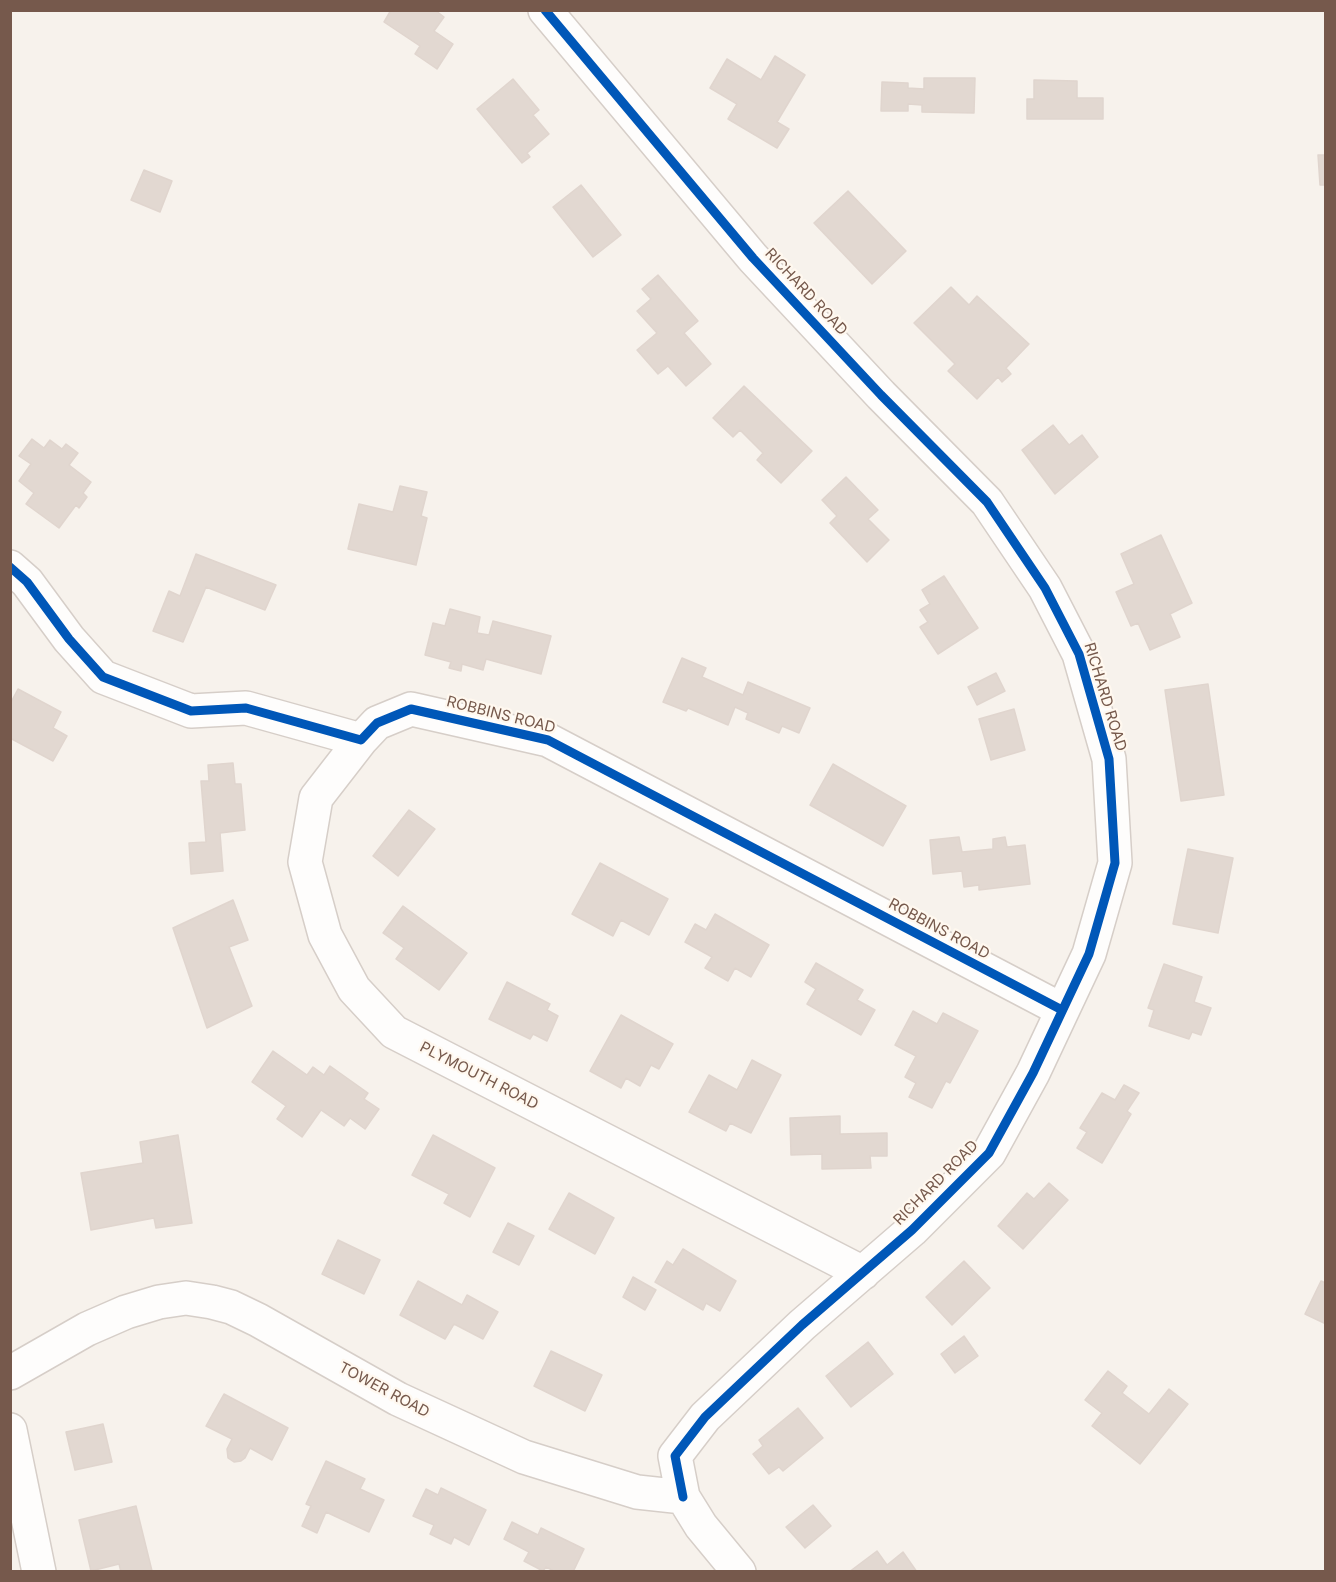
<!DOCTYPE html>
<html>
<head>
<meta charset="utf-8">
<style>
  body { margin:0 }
  #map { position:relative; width:1336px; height:1582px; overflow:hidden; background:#f7f2ec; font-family:Inter,sans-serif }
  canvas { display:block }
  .frame { position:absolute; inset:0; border:12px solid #76594c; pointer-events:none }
</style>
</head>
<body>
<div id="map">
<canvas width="1336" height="1582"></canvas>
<div class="frame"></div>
</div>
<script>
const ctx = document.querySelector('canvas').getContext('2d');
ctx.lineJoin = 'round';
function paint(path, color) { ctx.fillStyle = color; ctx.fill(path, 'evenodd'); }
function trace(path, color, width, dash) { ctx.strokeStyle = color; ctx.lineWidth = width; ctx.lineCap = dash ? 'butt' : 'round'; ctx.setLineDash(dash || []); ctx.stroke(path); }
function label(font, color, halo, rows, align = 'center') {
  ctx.font = font + ' Inter,sans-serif'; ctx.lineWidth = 4.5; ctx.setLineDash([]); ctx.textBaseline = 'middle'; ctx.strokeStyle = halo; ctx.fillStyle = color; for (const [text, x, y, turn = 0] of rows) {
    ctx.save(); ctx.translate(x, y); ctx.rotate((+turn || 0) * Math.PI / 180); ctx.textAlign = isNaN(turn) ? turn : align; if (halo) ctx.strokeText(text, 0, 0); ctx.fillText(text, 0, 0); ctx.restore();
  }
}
const building = new Path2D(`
  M391 10H435L444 17 434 31 453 44 437 69 415 54 420 46 384 22Z
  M775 56 805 75 777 122 789 129 777 148 728 119 737 104 710 88 727 59 761 80Z
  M924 78H975L974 113 922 112V105L908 104V111H881L882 82 908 83V88L924 89Z
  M513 79 539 110 533 115 549 134 527 153 530 157 522 163 477 109Z
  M1034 80 1077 81V98H1103V119H1027V99H1034Z
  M1318 155H1326V185H1320Z
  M144 170 172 181 160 212 131 200Z
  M581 185 621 235 593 257 553 207Z
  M848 191 906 251 872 284 814 223Z
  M658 275 698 321 684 333 711 364 686 386 668 366 658 374 637 350 657 333 637 311 651 299 642 289Z
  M951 287 969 305 977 296 1029 344 1006 368 1011 374 1002 382 998 377 977 399 948 371 955 364 914 323Z
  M744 386 812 451 781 483 757 460 763 453 740 430 733 437 713 418Z
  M1053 425 1069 445 1082 435 1098 457 1055 494 1022 450Z
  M32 439 44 448 50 440 62 449 66 444 78 453 69 465 91 482 83 493 87 497 79 508 76 505 59 528 26 504 34 493 19 481 31 464 19 456Z
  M846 477 878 510 868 519 889 540 867 562 830 523 837 516 822 500Z
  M400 486 427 492 421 516 427 518 416 565 348 549 359 504 393 512Z
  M1161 535 1192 603 1170 614 1180 637 1150 650 1138 623 1131 626 1116 592 1134 584 1121 554Z
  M196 554 276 585 265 610 206 587 183 642 153 631 169 591 180 596Z
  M944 576 978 628 938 654 920 627 928 622 920 610 930 604 922 590Z
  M450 609 480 617 477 633 489 635 493 621 551 636 541 674 486 659 483 670 462 664 461 671 449 668 451 662 425 655 433 623 445 626Z
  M682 658 706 668 702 677 743 695 748 682 810 708 799 733 782 726 779 733 746 719 748 713 735 707 728 725 688 708 686 711 663 702Z
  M996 673 1005 691 977 705 968 687Z
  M1208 684 1224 795 1181 801 1165 690Z
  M18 689 61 712 53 728 67 736 53 761 10 738V704Z
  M1014 709 1025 750 991 760 979 719Z
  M233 763 235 784H241L245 830 220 833 223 871 191 874 189 843 206 842 201 781H209L208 765Z
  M833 764 906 806 883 846 810 805Z
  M409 810 435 829 398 876 373 856Z
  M959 837 962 852 993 849V839L1005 837 1007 847 1025 845 1030 884 979 890V885L964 887 962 871 933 874 930 840Z
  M1188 849 1233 858 1218 933 1173 924Z
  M600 863 668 899 649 935 621 920 613 936 572 914Z
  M233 900 248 940 229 947 252 1006 207 1028 173 928Z
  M403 906 467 953 439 990 396 959 404 948 383 933Z
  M715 914 769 945 751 977 735 968 728 981 705 968 712 957 685 942 695 924 706 930Z
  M816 963 863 990 857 1000 875 1010 861 1035 807 1004 816 989 805 982Z
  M1164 964 1202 977 1194 1002 1211 1008 1201 1035 1192 1032 1189 1039 1149 1026 1154 1010 1148 1008Z
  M507 982 550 1004 547 1010 558 1016 547 1041 533 1034 530 1039 489 1019Z
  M913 1011 937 1024 943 1013 978 1031 950 1083 946 1081 932 1108 909 1097 916 1083 905 1077 916 1056 895 1045Z
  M621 1015 673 1044 659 1069 651 1065 640 1086 626 1078 621 1088 590 1071Z
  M273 1051 307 1075 313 1067 324 1075 330 1066 368 1093 364 1099 379 1109 365 1129 350 1118 344 1126 321 1110 302 1137 277 1119 286 1106 252 1082Z
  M752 1060 781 1075 751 1133 730 1123 726 1131 689 1112 709 1075 737 1090Z
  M1124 1085 1139 1093 1127 1111 1131 1114 1102 1163 1077 1148 1087 1132 1080 1128 1102 1093 1115 1100Z
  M840 1116V1134L887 1133V1156H870L871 1168 822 1169V1154L791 1155 790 1118Z
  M178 1135 192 1223 156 1228 154 1218 91 1230 81 1173 143 1163 140 1142Z
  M433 1135 495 1168 470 1217 444 1203 449 1194 412 1175Z
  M1049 1183 1068 1200 1023 1249 998 1226 1027 1193 1034 1199Z
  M569 1193 614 1218 595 1254 549 1229Z
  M508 1223 534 1236 519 1265 493 1252Z
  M338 1240 380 1260 364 1294 322 1274Z
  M683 1249 736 1281 720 1311 706 1303 703 1310 655 1282 667 1261 673 1265Z
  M964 1261 990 1288 952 1325 926 1297Z
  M633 1277 656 1290 645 1310 623 1297Z
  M418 1281 462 1305 467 1295 498 1312 483 1339 454 1324 445 1339 400 1315Z
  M1321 1281 1326 1283V1324L1305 1314Z
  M964 1336 978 1356 955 1373 941 1354Z
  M868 1342 893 1374 851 1407 826 1376Z
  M551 1351 602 1375 585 1411 534 1386Z
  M1108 1371 1127 1386 1122 1393 1149 1414 1169 1389 1188 1404 1140 1464 1092 1426 1102 1413 1085 1400Z
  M224 1394 288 1428 272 1460 250 1448 245 1458 241 1461 234 1462 228 1458 227 1449 232 1439 206 1426Z
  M798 1408 823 1438 783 1471 779 1467 769 1474 753 1454 763 1446 759 1440Z
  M103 1424 112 1462 75 1470 66 1432Z
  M326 1461 365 1479 360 1489 384 1500 369 1532 326 1512 317 1533 302 1526 311 1506 306 1504Z
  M441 1488 486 1510 469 1545 454 1537 451 1544 430 1534 434 1525 413 1516 426 1489 438 1495Z
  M813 1505 831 1526 805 1548 786 1527Z
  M136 1506 152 1571 121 1572 119 1564 91 1571 79 1520Z
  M512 1522 538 1535 541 1528 584 1549 573 1572H551L552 1570 546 1567 543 1571 524 1561 529 1552 504 1539Z
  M877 1551 887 1565 903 1552 917 1572H849Z`);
paint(building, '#e2d8d1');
trace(building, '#e0d5ce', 1.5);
const minor = new Path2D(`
  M545 10 753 258 881 395 987 502 1045 588 1079 654 1109 759 1115 863 1089 954 1033 1073 989 1153 912 1230 802 1325 705 1417 675 1456 683 1497
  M10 567 27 582 69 639 103 677 191 711 246 708 361 740 377 723 411 709 548 740 1062 1010
  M361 740 316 798 305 862 325 935 354 989 394 1032 863 1273
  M10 1373 87 1329 126 1312 159 1302 186 1298 212 1302 231 1307 258 1320 398 1399 524 1457 637 1492 683 1497 701 1526 739 1572
  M10 1430 39 1572`);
trace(minor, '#d6cec8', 36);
trace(minor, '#fefdfc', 33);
trace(new Path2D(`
  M545 10 753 258 881 395 987 502 1045 588 1079 654 1109 759 1115 863 1089 954 1033 1073 989 1153 912 1230 802 1325 705 1417 675 1456 683 1497
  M10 567 27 582 69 639 103 677 191 711 246 708 361 740 377 723 411 709 548 740 1062 1010`), '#0057b8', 9);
label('15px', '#76594c', '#fff8ef', [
  ["RICHARD ROAD",806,292,47],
  ["RICHARD ROAD",1105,697,73],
  ["ROBBINS ROAD",501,715,14],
  ["ROBBINS ROAD",939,929,28],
  ["PLYMOUTH ROAD",479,1076,27],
  ["RICHARD ROAD",936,1183,-45],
  ["TOWER ROAD",384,1390,28]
]);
</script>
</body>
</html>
